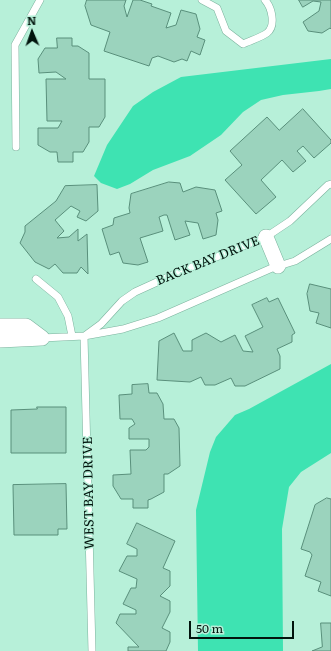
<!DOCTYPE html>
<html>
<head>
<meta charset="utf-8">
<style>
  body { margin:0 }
  #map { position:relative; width:331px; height:651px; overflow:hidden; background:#b7f0d9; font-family:Literata,serif }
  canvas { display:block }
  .north { position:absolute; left:12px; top:12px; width:40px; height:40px; -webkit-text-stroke:3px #b7f0d9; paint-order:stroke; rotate:358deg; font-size:11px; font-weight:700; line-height:16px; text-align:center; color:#01140d }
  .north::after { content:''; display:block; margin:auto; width:14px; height:18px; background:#01140d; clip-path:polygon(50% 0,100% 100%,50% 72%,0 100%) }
  .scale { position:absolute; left:189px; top:621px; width:105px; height:18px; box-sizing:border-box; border:2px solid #01140d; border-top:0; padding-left:5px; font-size:12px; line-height:14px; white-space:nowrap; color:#01140d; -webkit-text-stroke:3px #b7f0d9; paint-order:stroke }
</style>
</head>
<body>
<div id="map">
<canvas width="331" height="651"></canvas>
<div class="north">N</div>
<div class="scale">50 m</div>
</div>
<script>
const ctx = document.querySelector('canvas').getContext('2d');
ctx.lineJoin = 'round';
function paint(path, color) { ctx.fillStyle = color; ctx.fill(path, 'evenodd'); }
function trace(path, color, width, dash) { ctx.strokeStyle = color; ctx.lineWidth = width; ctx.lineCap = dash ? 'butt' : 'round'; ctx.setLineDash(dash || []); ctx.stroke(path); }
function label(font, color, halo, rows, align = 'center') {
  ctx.font = font + ' Literata,serif'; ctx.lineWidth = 3; ctx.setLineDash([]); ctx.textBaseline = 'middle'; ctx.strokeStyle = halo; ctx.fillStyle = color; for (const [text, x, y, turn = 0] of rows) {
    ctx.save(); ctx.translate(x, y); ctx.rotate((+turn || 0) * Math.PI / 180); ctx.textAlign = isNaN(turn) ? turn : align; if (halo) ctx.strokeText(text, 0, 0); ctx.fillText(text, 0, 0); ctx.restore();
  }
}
paint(new Path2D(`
  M331 59V89L319 91 283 95 261 100 243 112 221 135 190 156 153 170 130 184 117 189 101 183 94 176 107 145 133 106 153 92 181 77Z
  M331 364V453L301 472 289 487 282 529 283 651H198L196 510 210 452 216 437 235 415 249 409Z`), '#3ee3b2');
const building = new Path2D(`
  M87 0H126L124 6 127 17 133 0H140L152 4 151 6 171 13 166 28 176 25 181 10 196 14 200 29 197 37 205 40 200 55 191 51 187 61 182 59 174 62 158 56 152 58 149 66 104 51 110 32 91 25 85 6Z
  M299 0H331V29L330 28 322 33 308 31 303 22 319 11 321 2 313 1 303 7Z
  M57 38H72V46H78L89 53V79H105V117L99 127H89V142L83 152H73V162H58L57 152H50L38 145V128H58L62 121H47L46 79H66L56 72 39 73 38 59 45 48H57Z
  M303 109 331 140V143L314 158 303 146 297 151 306 161 293 172 282 160 261 180 276 197 256 214 225 180 242 165 230 151 267 117 279 130Z
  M169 182 180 183 183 192 196 187 215 190 222 211 216 213 218 220 216 235 203 239 198 223 185 221 190 235 175 240 167 215H164L159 217 163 231 140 238 148 262 138 265 123 263 119 252 110 255 102 229 113 225 114 218 130 213 129 208 131 194Z
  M97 185 98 211 86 221 77 217 80 211 71 206 55 220 64 231 57 238 69 237 78 229V241L87 234 88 274 81 267 77 273H63L55 264 49 269 35 262 20 243 25 232V226L56 201 65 186Z
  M310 284 331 289V328L316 323 319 313 310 311 307 294Z
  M267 298 269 302 278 298 295 333 292 335V342L277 349 280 356V369L245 386H235L231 378 215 385H205L201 377 190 382 157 380 159 341 174 333 183 351H192V340L206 333 221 342 235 335 243 351 253 352 245 336 263 327 252 305Z
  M148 384 149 393H157L163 404 164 419H174L179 428 180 466 168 474H164V492L151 499 148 500V508H133V499H121L113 486V475L131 474 130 450H146L149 447V439H129V428L135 424 132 419H120L119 395 132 394V385Z
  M37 407H66V453H11V410L37 409Z
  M66 484 67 529H58V535H14L13 485Z
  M327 498 331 499V596L318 591 321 582 305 576 312 555 310 552 301 549 315 505Z
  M137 523 175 541 163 568 170 571V586L160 596 170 601V612L162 628 170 632V642L166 651H128V647H139L116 623 120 614H136V610L123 604 131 588H136L137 579 119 571 127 556H137V549L127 544Z
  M321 623H331V651H312L322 647Z`);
paint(building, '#9bd3bd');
trace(building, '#598f7b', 1);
const service = new Path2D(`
  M202 0 217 8 226 31 243 44C249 41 262 37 267 33 276 26 272 8 265 0
  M16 147 15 45 40 0
  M36 279 58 297 68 316 72 336
  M86 335 101 324 122 301 135 292 179 272 266 237 290 221 328 185 331 184
  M84 336 92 651
  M42 338 84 336 123 329 158 318 272 268 295 261 331 239`);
const minor = new Path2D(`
  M266 237 278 266
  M0 326H26L42 338
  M0 340 42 338`);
trace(service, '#7bb29d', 8);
trace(minor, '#7bb29d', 16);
trace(service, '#fff', 7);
trace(minor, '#fff', 15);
label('13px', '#01140d', '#b7f0d9', [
  ["BACK BAY DRIVE",208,261,-22],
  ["WEST BAY DRIVE",89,493,-91]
]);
</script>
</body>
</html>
